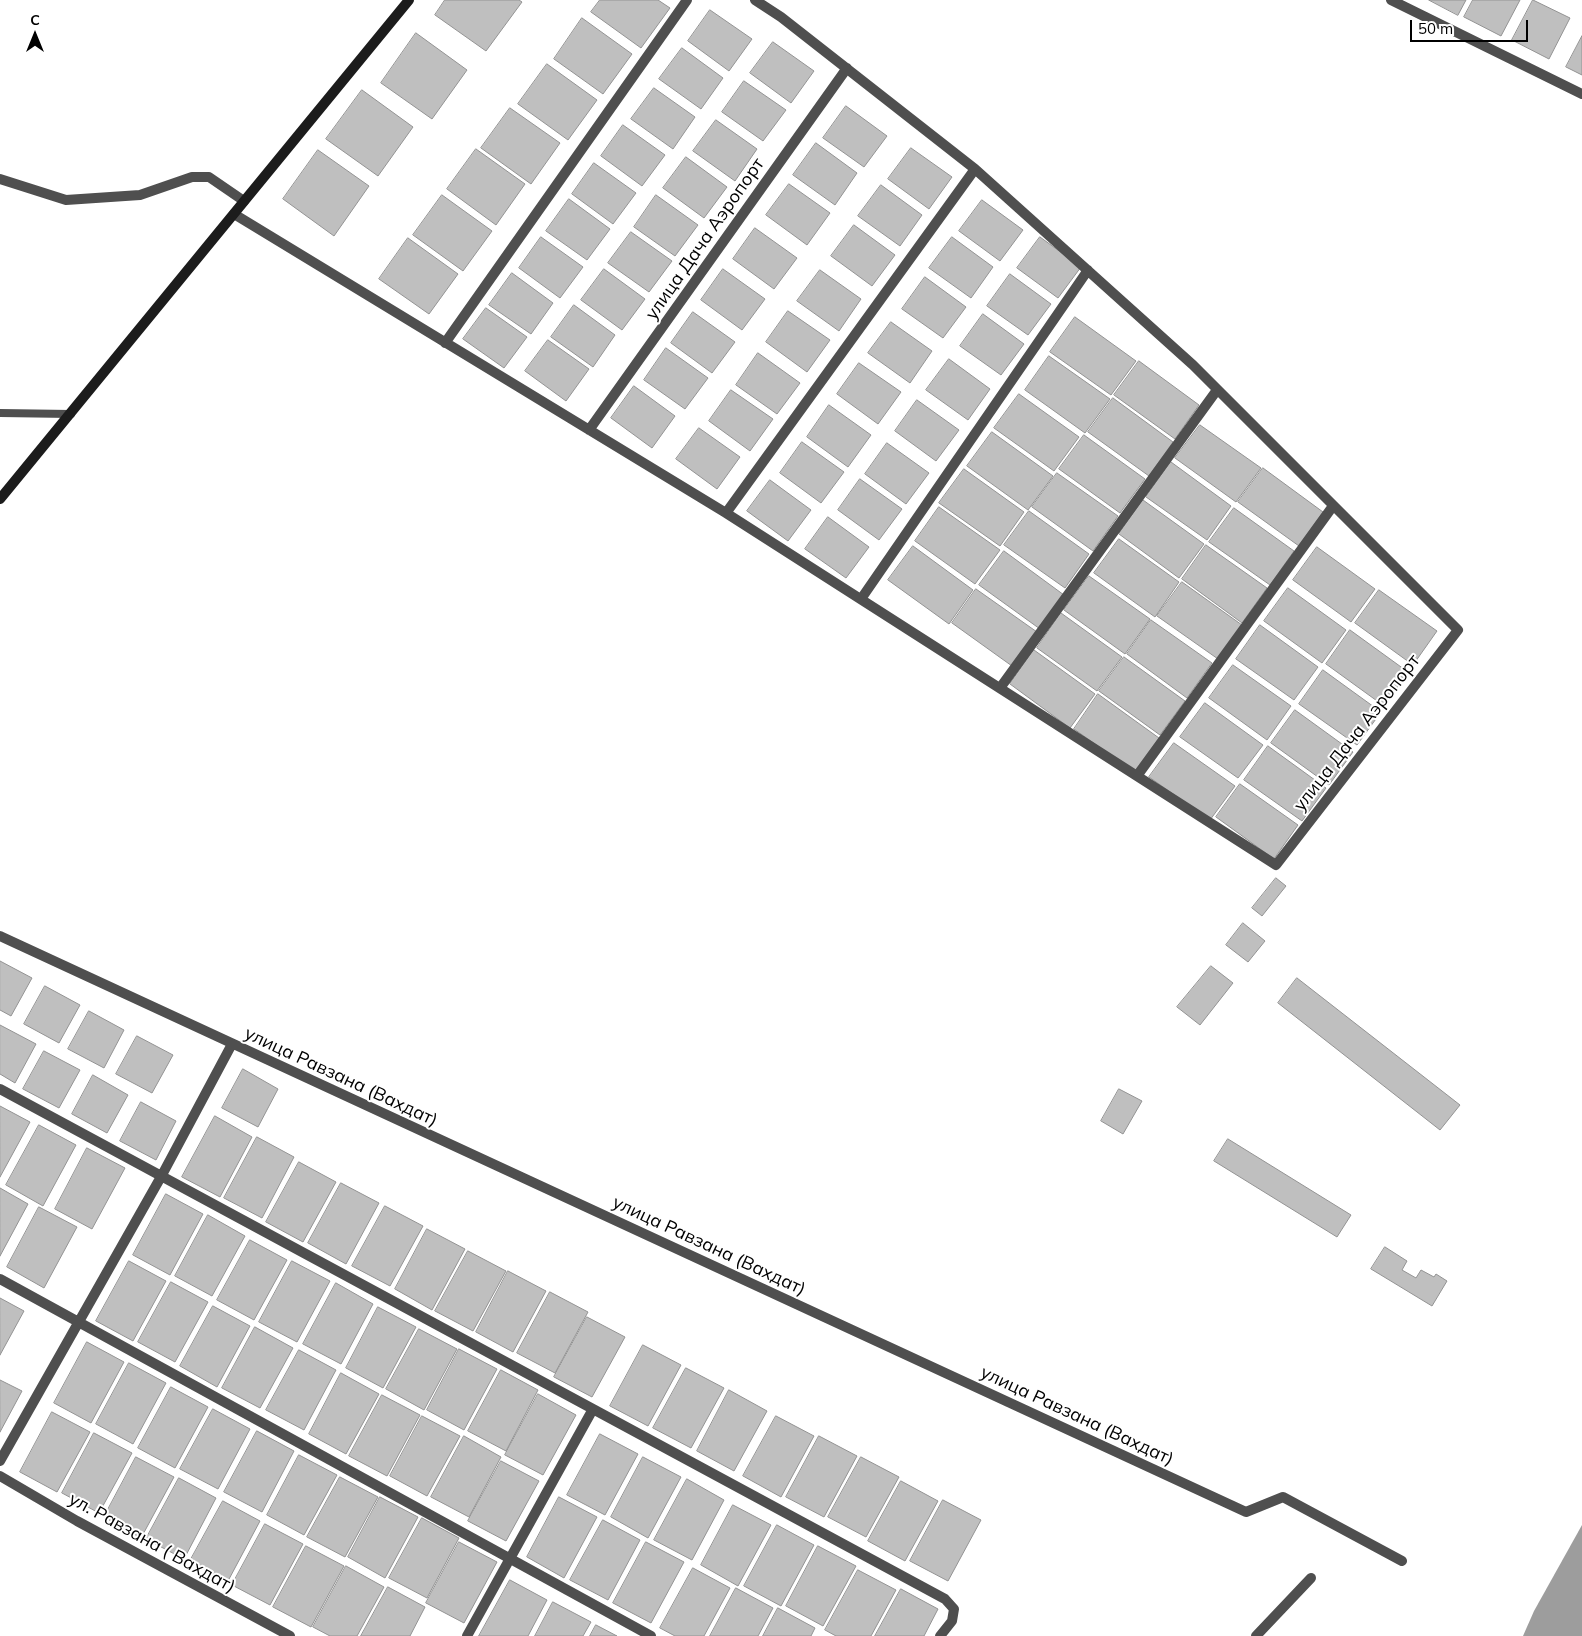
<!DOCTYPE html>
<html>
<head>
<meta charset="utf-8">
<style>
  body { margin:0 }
  #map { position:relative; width:1582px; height:1636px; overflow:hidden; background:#fff; font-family:Mulish,sans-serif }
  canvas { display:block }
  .north { position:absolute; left:10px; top:10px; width:50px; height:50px; -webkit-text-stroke:4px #fff; paint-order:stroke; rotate:0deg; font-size:14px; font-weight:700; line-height:20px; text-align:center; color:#000 }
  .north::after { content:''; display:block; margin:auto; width:18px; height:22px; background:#000; clip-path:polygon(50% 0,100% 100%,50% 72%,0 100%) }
  .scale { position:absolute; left:1410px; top:20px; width:118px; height:22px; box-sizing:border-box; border:2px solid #000; border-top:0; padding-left:6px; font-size:15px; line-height:18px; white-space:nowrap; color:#000; -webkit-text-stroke:4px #fff; paint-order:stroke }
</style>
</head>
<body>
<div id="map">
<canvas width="1582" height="1636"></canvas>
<div class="north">С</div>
<div class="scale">50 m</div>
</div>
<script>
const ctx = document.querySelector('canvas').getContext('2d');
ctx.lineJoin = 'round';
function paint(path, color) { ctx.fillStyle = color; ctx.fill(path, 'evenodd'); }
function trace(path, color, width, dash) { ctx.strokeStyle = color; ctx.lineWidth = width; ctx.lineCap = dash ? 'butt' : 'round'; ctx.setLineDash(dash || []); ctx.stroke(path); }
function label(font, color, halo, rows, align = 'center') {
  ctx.font = font + ' Mulish,sans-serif'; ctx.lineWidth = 4; ctx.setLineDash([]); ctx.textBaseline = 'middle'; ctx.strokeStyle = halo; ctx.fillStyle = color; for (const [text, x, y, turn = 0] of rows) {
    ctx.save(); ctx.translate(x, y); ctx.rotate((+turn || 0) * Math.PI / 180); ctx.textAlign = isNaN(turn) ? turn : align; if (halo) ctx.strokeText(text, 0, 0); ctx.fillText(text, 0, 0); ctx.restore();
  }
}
paint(new Path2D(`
  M1582 1525V1636H1523L1534 1611Z`), '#9d9d9d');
const building = new Path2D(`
  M445 0H519L522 2 486 51 435 15Z
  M600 0H658L670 8 641 48 591 12Z
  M1429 0H1466L1458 15Z
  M1473 0H1520L1501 36 1464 17Z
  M1533 0 1570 18 1549 59 1512 40Z
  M710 10 752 39 729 71 688 41Z
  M582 18 632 54 603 94 554 59Z
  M416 33 467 70 432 119 381 83Z
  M1582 36V75L1566 67Z
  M773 42 814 71 791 103 750 73Z
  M682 48 723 78 701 109 659 79Z
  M547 64 597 100 568 140 518 104Z
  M744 81 786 110 763 141 722 112Z
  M654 88 695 117 673 149 631 119Z
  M362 90 413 127 378 176 326 139Z
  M846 106 887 136 864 167 823 138Z
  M510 108 560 143 531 184 481 148Z
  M716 120 757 149 735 181 693 151Z
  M623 125 665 155 642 186 601 156Z
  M816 143 857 173 835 205 793 175Z
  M911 148 952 177 929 209 888 179Z
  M476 149 525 184 496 225 447 189Z
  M318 150 369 186 334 236 283 199Z
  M686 157 727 187 704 218 663 188Z
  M594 163 636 193 613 224 572 194Z
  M789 184 830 213 807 245 766 215Z
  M881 185 922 215 900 246 858 216Z
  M442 195 492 231 463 271 413 235Z
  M656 195 698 225 675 256 634 227Z
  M569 199 610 229 587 260 546 231Z
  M982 200 1023 230 1000 261 959 231Z
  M854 225 895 255 872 286 831 256Z
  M755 228 797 258 774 289 733 259Z
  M631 232 672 261 649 292 608 263Z
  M541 237 583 267 560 298 519 268Z
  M952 237 993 267 971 298 929 268Z
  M1040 237 1081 267 1058 298 1017 268Z
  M408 238 458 274 429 314 379 279Z
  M604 269 645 299 622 330 581 300Z
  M723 269 765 299 742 330 701 300Z
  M820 270 861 299 839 331 797 301Z
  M512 273 553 303 531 334 489 305Z
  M1010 274 1051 304 1028 335 987 306Z
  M925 277 966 307 943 338 902 309Z
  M574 305 615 335 593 367 551 337Z
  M486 308 527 337 504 368 463 339Z
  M788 311 830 340 807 372 766 342Z
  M693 312 735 342 712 373 671 343Z
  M983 314 1024 344 1001 375 960 346Z
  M1075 317 1136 361 1111 395 1050 352Z
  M891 322 932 351 910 383 868 353Z
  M548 340 589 369 566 401 525 371Z
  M666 348 708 378 685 409 644 380Z
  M758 353 800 383 777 414 736 385Z
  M1049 356 1110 399 1085 433 1025 390Z
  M949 359 990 389 968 420 926 390Z
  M1139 361 1199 405 1175 439 1114 395Z
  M859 363 901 392 878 424 837 394Z
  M634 386 675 416 652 448 611 418Z
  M731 390 773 419 750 451 709 421Z
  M1019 394 1079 437 1054 471 994 428Z
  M1113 398 1173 442 1149 476 1088 432Z
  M917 400 959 430 936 461 895 431Z
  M829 405 871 435 848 467 807 437Z
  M1200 425 1261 468 1236 502 1175 458Z
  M699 428 740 457 717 489 676 459Z
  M992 432 1053 476 1028 510 967 466Z
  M1084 435 1145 479 1120 513 1059 469Z
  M802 442 844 472 821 503 780 473Z
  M887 443 929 473 906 504 865 474Z
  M1171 462 1231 506 1207 540 1146 497Z
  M1263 468 1323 512 1299 546 1238 502Z
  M964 469 1024 512 1000 546 939 503Z
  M1057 473 1118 516 1093 551 1032 507Z
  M860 479 902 509 879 540 838 510Z
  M770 480 811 510 788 541 747 511Z
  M1143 500 1204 544 1179 578 1119 534Z
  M939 507 1000 550 975 584 915 541Z
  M1234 508 1294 551 1270 585 1209 542Z
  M1029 511 1089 554 1065 588 1004 545Z
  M828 517 869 547 846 578 805 549Z
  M1119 539 1179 582 1155 617 1094 573Z
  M1206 545 1267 588 1242 623 1182 579Z
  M913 546 973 590 949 624 888 580Z
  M1317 547 1375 589 1351 622 1293 580Z
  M1004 551 1064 595 1040 629 979 585Z
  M1089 576 1150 619 1125 654 1064 610Z
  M1182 582 1242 625 1218 659 1157 616Z
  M1288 588 1346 630 1322 663 1264 621Z
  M976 589 1037 632 1012 666 952 623Z
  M1379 590 1437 631 1413 665 1355 623Z
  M1061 613 1122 657 1097 691 1037 648Z
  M1151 620 1212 663 1187 698 1127 654Z
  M1260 625 1318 667 1294 700 1236 659Z
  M1350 630 1408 672 1384 706 1326 664Z
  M1034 650 1095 694 1070 728 1010 684Z
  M1124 657 1185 701 1160 735 1099 691Z
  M1233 665 1291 706 1267 740 1209 698Z
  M1323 670 1381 712 1357 745 1299 704Z
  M1098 694 1159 738 1134 772 1074 729Z
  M1205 703 1263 745 1238 778 1180 737Z
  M1295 710 1353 752 1329 785 1271 743Z
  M1174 743 1235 786 1210 820 1149 777Z
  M1268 746 1326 788 1302 821 1244 780Z
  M1240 784 1298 825 1274 859 1216 817Z
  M1276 878 1286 886 1262 916 1252 908Z
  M1243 923 1265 941 1248 962 1226 945Z
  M0 961 32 978 11 1016 0 1010Z
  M1211 966 1233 983 1200 1025 1177 1007Z
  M1297 978 1460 1105 1440 1130 1278 1003Z
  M45 986 80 1005 59 1043 24 1024Z
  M89 1011 124 1030 104 1068 68 1049Z
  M0 1025 36 1044 15 1083 0 1074Z
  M137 1036 173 1055 152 1093 116 1074Z
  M44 1051 80 1070 59 1108 23 1089Z
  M243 1069 278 1089 258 1127 222 1108Z
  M93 1075 128 1095 107 1133 72 1114Z
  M1119 1089 1142 1101 1123 1134 1101 1121Z
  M141 1102 176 1121 156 1160 120 1141Z
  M0 1106 30 1122 0 1177Z
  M215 1116 252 1137 220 1197 182 1177Z
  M39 1125 76 1145 43 1206 6 1185Z
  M257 1137 294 1157 262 1218 224 1198Z
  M1228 1139 1351 1215 1337 1237 1214 1161Z
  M87 1148 125 1168 92 1229 55 1209Z
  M299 1162 336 1182 303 1242 266 1222Z
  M341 1183 379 1203 346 1264 308 1243Z
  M0 1188 28 1204 0 1256Z
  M166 1194 203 1214 170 1275 133 1255Z
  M385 1206 423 1226 390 1286 352 1266Z
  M39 1207 77 1227 44 1288 7 1267Z
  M208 1215 245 1236 212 1296 175 1276Z
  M427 1229 465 1249 432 1310 395 1289Z
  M250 1240 287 1260 254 1320 217 1300Z
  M1385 1247 1407 1261 1402 1270 1416 1278 1421 1270 1434 1277 1436 1274 1447 1281 1432 1306 1371 1269Z
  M468 1251 506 1271 473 1331 435 1311Z
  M129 1261 166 1281 133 1341 96 1321Z
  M292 1261 330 1281 297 1342 259 1322Z
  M508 1271 546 1291 513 1352 476 1332Z
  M171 1282 208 1302 175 1362 138 1342Z
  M336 1283 373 1304 341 1364 303 1344Z
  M550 1292 588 1312 555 1373 517 1353Z
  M0 1298 24 1311 0 1355Z
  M213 1306 250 1326 217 1387 180 1366Z
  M378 1307 416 1327 383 1388 346 1368Z
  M587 1317 625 1337 592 1397 554 1377Z
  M255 1327 293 1348 260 1408 222 1388Z
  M419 1329 457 1349 424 1410 386 1389Z
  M87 1342 124 1362 91 1423 54 1403Z
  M643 1345 681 1365 648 1426 610 1406Z
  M459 1349 497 1369 464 1430 427 1410Z
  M299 1350 336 1370 304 1430 266 1410Z
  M129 1363 166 1383 133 1444 96 1424Z
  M686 1368 724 1388 691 1448 653 1428Z
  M501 1370 538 1390 506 1451 468 1431Z
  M341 1373 379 1394 346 1454 309 1434Z
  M0 1380 22 1391 0 1432Z
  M171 1387 208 1407 175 1468 138 1448Z
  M729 1390 767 1411 734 1471 697 1451Z
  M538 1394 576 1415 543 1475 505 1455Z
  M382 1395 420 1415 387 1476 349 1456Z
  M213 1409 250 1429 218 1489 180 1469Z
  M52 1412 90 1432 57 1492 20 1472Z
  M422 1416 460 1436 427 1496 390 1476Z
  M776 1416 814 1436 781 1497 743 1476Z
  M257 1431 294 1451 262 1512 224 1492Z
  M94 1433 132 1453 99 1513 62 1493Z
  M600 1434 638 1454 605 1515 567 1495Z
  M464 1436 501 1457 469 1517 431 1497Z
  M819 1436 857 1456 824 1517 786 1497Z
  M299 1455 337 1475 304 1535 267 1515Z
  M136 1457 174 1477 141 1538 104 1517Z
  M643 1457 681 1477 648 1538 611 1517Z
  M861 1457 899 1477 866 1537 828 1517Z
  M501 1461 539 1481 506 1541 468 1521Z
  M340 1477 378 1497 345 1557 307 1537Z
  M179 1478 216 1498 184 1559 146 1539Z
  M687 1479 724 1500 692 1560 654 1540Z
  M901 1481 938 1501 905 1561 868 1541Z
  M380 1497 418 1517 385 1578 348 1557Z
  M559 1497 597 1517 564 1578 527 1557Z
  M943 1500 981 1520 948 1581 910 1561Z
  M223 1501 260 1521 228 1581 190 1561Z
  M733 1505 771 1525 738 1586 701 1565Z
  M422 1518 459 1538 427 1598 389 1578Z
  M603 1520 640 1540 608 1600 570 1580Z
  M265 1524 303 1544 270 1605 232 1585Z
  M777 1525 814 1545 781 1606 744 1586Z
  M459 1542 497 1562 464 1623 426 1603Z
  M646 1542 684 1562 651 1623 613 1603Z
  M306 1546 344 1566 311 1627 273 1607Z
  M818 1546 856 1566 823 1626 786 1606Z
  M346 1566 384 1587 357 1636H330L313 1627Z
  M693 1568 730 1588 704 1636H675L660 1628Z
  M858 1570 896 1590 871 1636H836L825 1630Z
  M510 1580 547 1600 528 1636H479Z
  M388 1587 425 1607 410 1636H361Z
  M736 1588 773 1608 758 1636H710Z
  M901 1589 938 1609 924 1636H875Z
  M553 1602 591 1622 583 1636H535Z
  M778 1608 815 1628 811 1636H763Z
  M596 1625 617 1636H590Z`);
paint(building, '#bfbfbf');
trace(building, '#939393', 1);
trace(new Path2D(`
  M0 413 71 414`), '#4f4f4f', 8);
trace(new Path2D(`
  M1391 0 1582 94
  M0 179 66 200 140 195 192 177H209L244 201
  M234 214 726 513 1276 865 1458 630 1193 365 975 169 781 17 755 0
  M445 343 687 0
  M589 430 847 68
  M726 513 975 169
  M861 599 1088 270
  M1000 688 1217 390
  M1137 776 1333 506
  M0 936 1246 1512 1283 1497 1402 1561
  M0 1089 945 1599 954 1609 952 1621 940 1636
  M0 1279 651 1636
  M0 1461 162 1175 232 1044
  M0 1476 77 1521 290 1636
  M467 1636 593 1409
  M1256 1636 1311 1578`), '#4f4f4f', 10);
trace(new Path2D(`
  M0 499 409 0`), '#1c1c1c', 10);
label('18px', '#000', '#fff', [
  ["улица Дача Аэропорт",705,239,-55],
  ["улица Дача Аэропорт",1357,733,-52],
  ["улица Равзана (Вахдат)",341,1077,25],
  ["улица Равзана (Вахдат)",709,1246,25],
  ["улица Равзана (Вахдат)",1077,1416,25],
  ["ул. Равзана ( Вахдат)",152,1543,29]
]);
</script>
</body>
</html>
